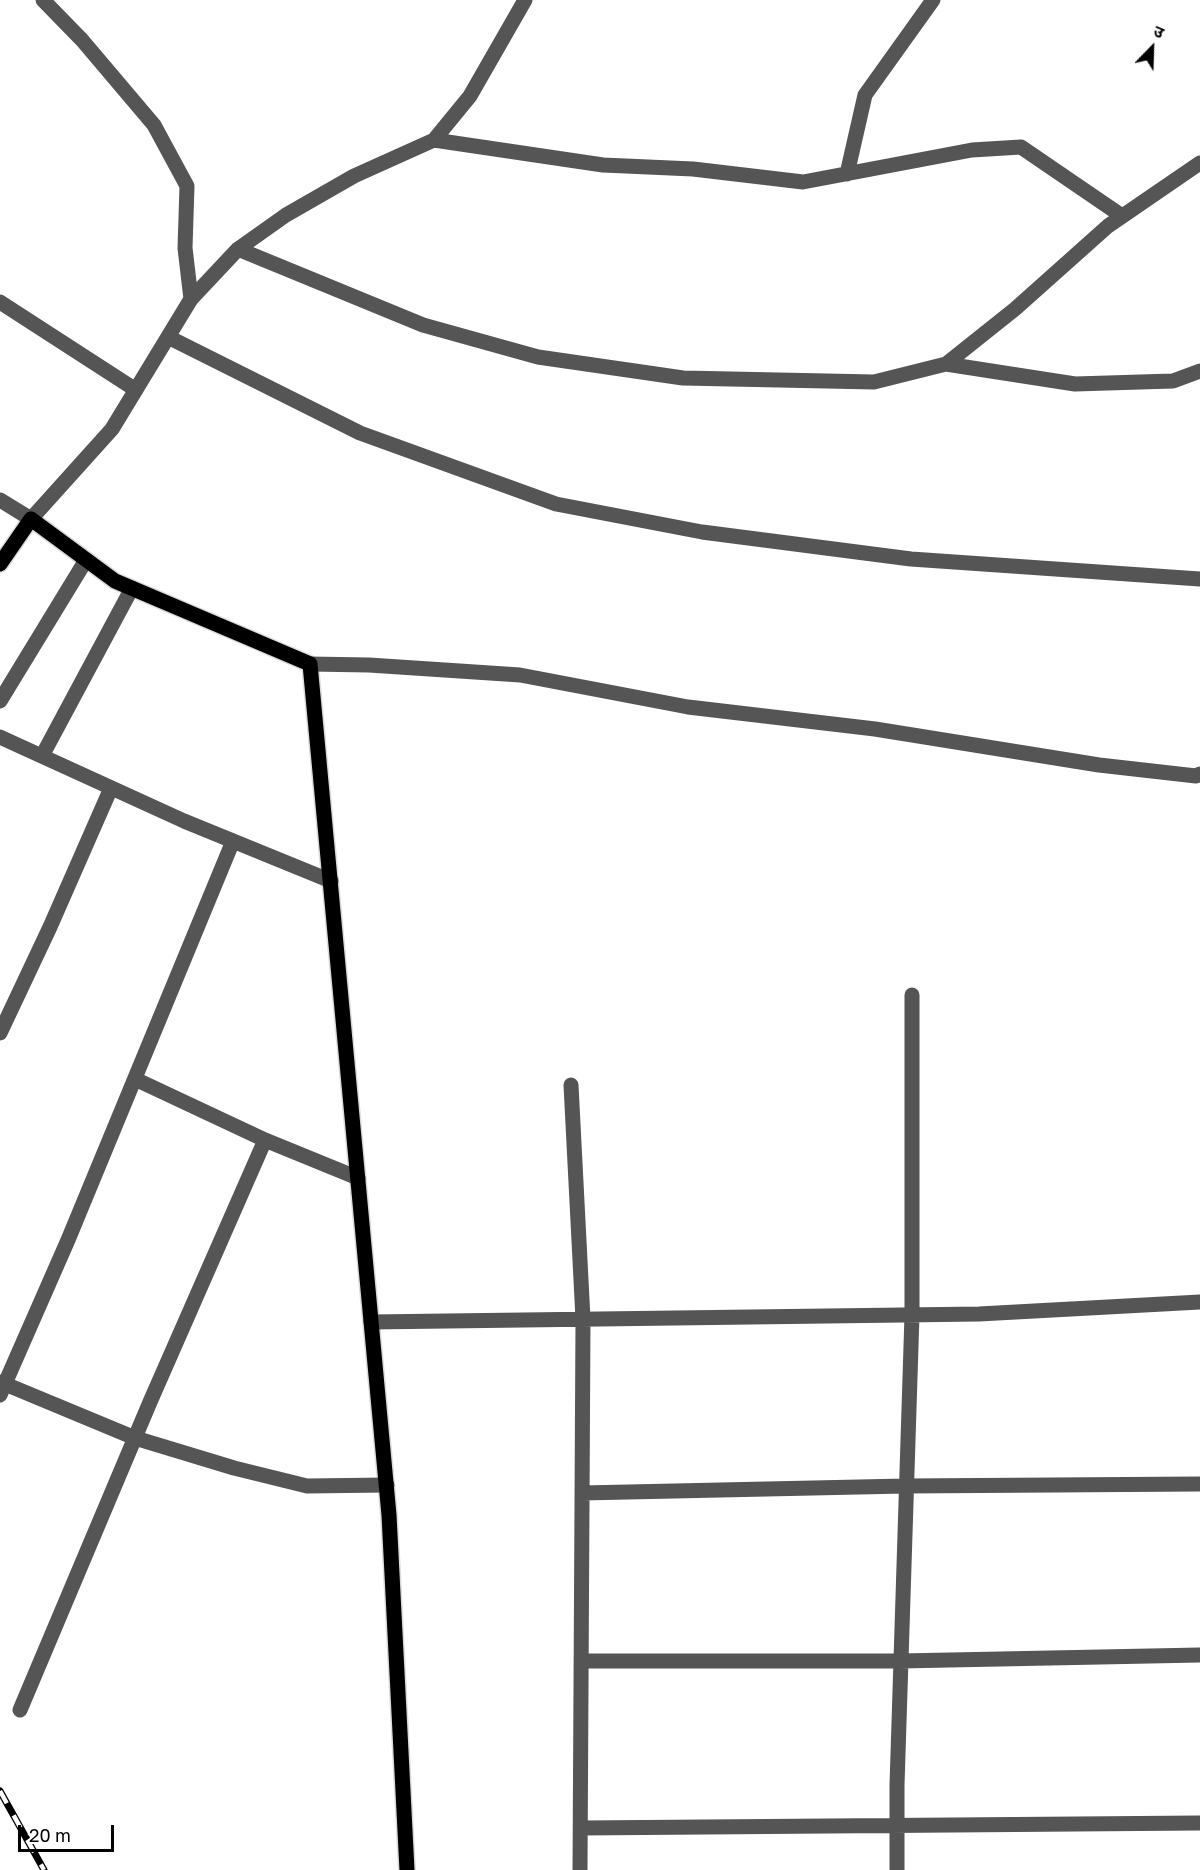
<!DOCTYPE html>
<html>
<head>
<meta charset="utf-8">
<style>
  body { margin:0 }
  #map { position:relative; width:1200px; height:1870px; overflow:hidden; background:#fff; font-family:"Golos Text","Noto Sans Devanagari",sans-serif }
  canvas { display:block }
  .north { position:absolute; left:1122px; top:18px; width:60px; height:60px; -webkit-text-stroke:4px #fff; paint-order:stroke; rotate:23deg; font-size:16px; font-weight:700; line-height:24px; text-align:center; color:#000 }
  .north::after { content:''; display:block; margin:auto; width:21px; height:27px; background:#000; clip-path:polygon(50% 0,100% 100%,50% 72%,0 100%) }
  .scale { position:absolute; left:18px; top:1825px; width:96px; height:27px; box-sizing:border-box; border:3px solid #000; border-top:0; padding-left:8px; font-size:18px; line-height:21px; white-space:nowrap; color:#000; -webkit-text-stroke:4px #fff; paint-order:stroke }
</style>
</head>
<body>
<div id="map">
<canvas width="1200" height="1870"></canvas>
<div class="north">उ</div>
<div class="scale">20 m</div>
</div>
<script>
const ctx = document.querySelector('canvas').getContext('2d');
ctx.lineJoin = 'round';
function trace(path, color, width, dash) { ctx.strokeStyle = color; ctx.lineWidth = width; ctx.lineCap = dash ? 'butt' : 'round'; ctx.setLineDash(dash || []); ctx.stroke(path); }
const major = new Path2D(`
  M0 564 31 519 115 581 310 664 389 1515 407 1870`);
trace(major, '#dbdbdb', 18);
trace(new Path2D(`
  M43 0 82 40 154 125 187 186 185 248 191 299
  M434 140 470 96 525 0
  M847 174 865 95 933 0
  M238 249 423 325 538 357 683 378 874 382 946 364 1015 309 1108 226 1200 163
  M0 302 136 390
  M168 337 360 433 556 504 702 532 911 559 1200 579
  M946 364 1075 384 1173 381 1200 371
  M0 500 31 519 112 429 191 299 238 249 286 215 354 176 434 140 603 165 693 169 803 182 972 150 1021 147 1122 216
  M310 664 369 665 520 675 688 707 875 729 1099 765 1196 776 1200 774
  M0 701 86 560
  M0 737 184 821 331 881
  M42 756 132 588
  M0 1033 50 927 111 788
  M135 1079 265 1140 358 1178
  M571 1085 583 1319 580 1870
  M371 1322 979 1314 1200 1302
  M0 1382 135 1438 234 1468 307 1486 387 1485
  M0 1395 68 1240 233 841
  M582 1493 905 1486 1200 1484
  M582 1661H900L1200 1655
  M20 1710 150 1402 265 1140
  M581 1828 1200 1823
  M897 1870V1785L912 1315V995`), '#555', 15);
trace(major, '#000', 15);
const rail = new Path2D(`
  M0 1791 44 1870`);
trace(rail, '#000', 7);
trace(rail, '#fff', 4.5, [14]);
</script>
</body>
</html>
